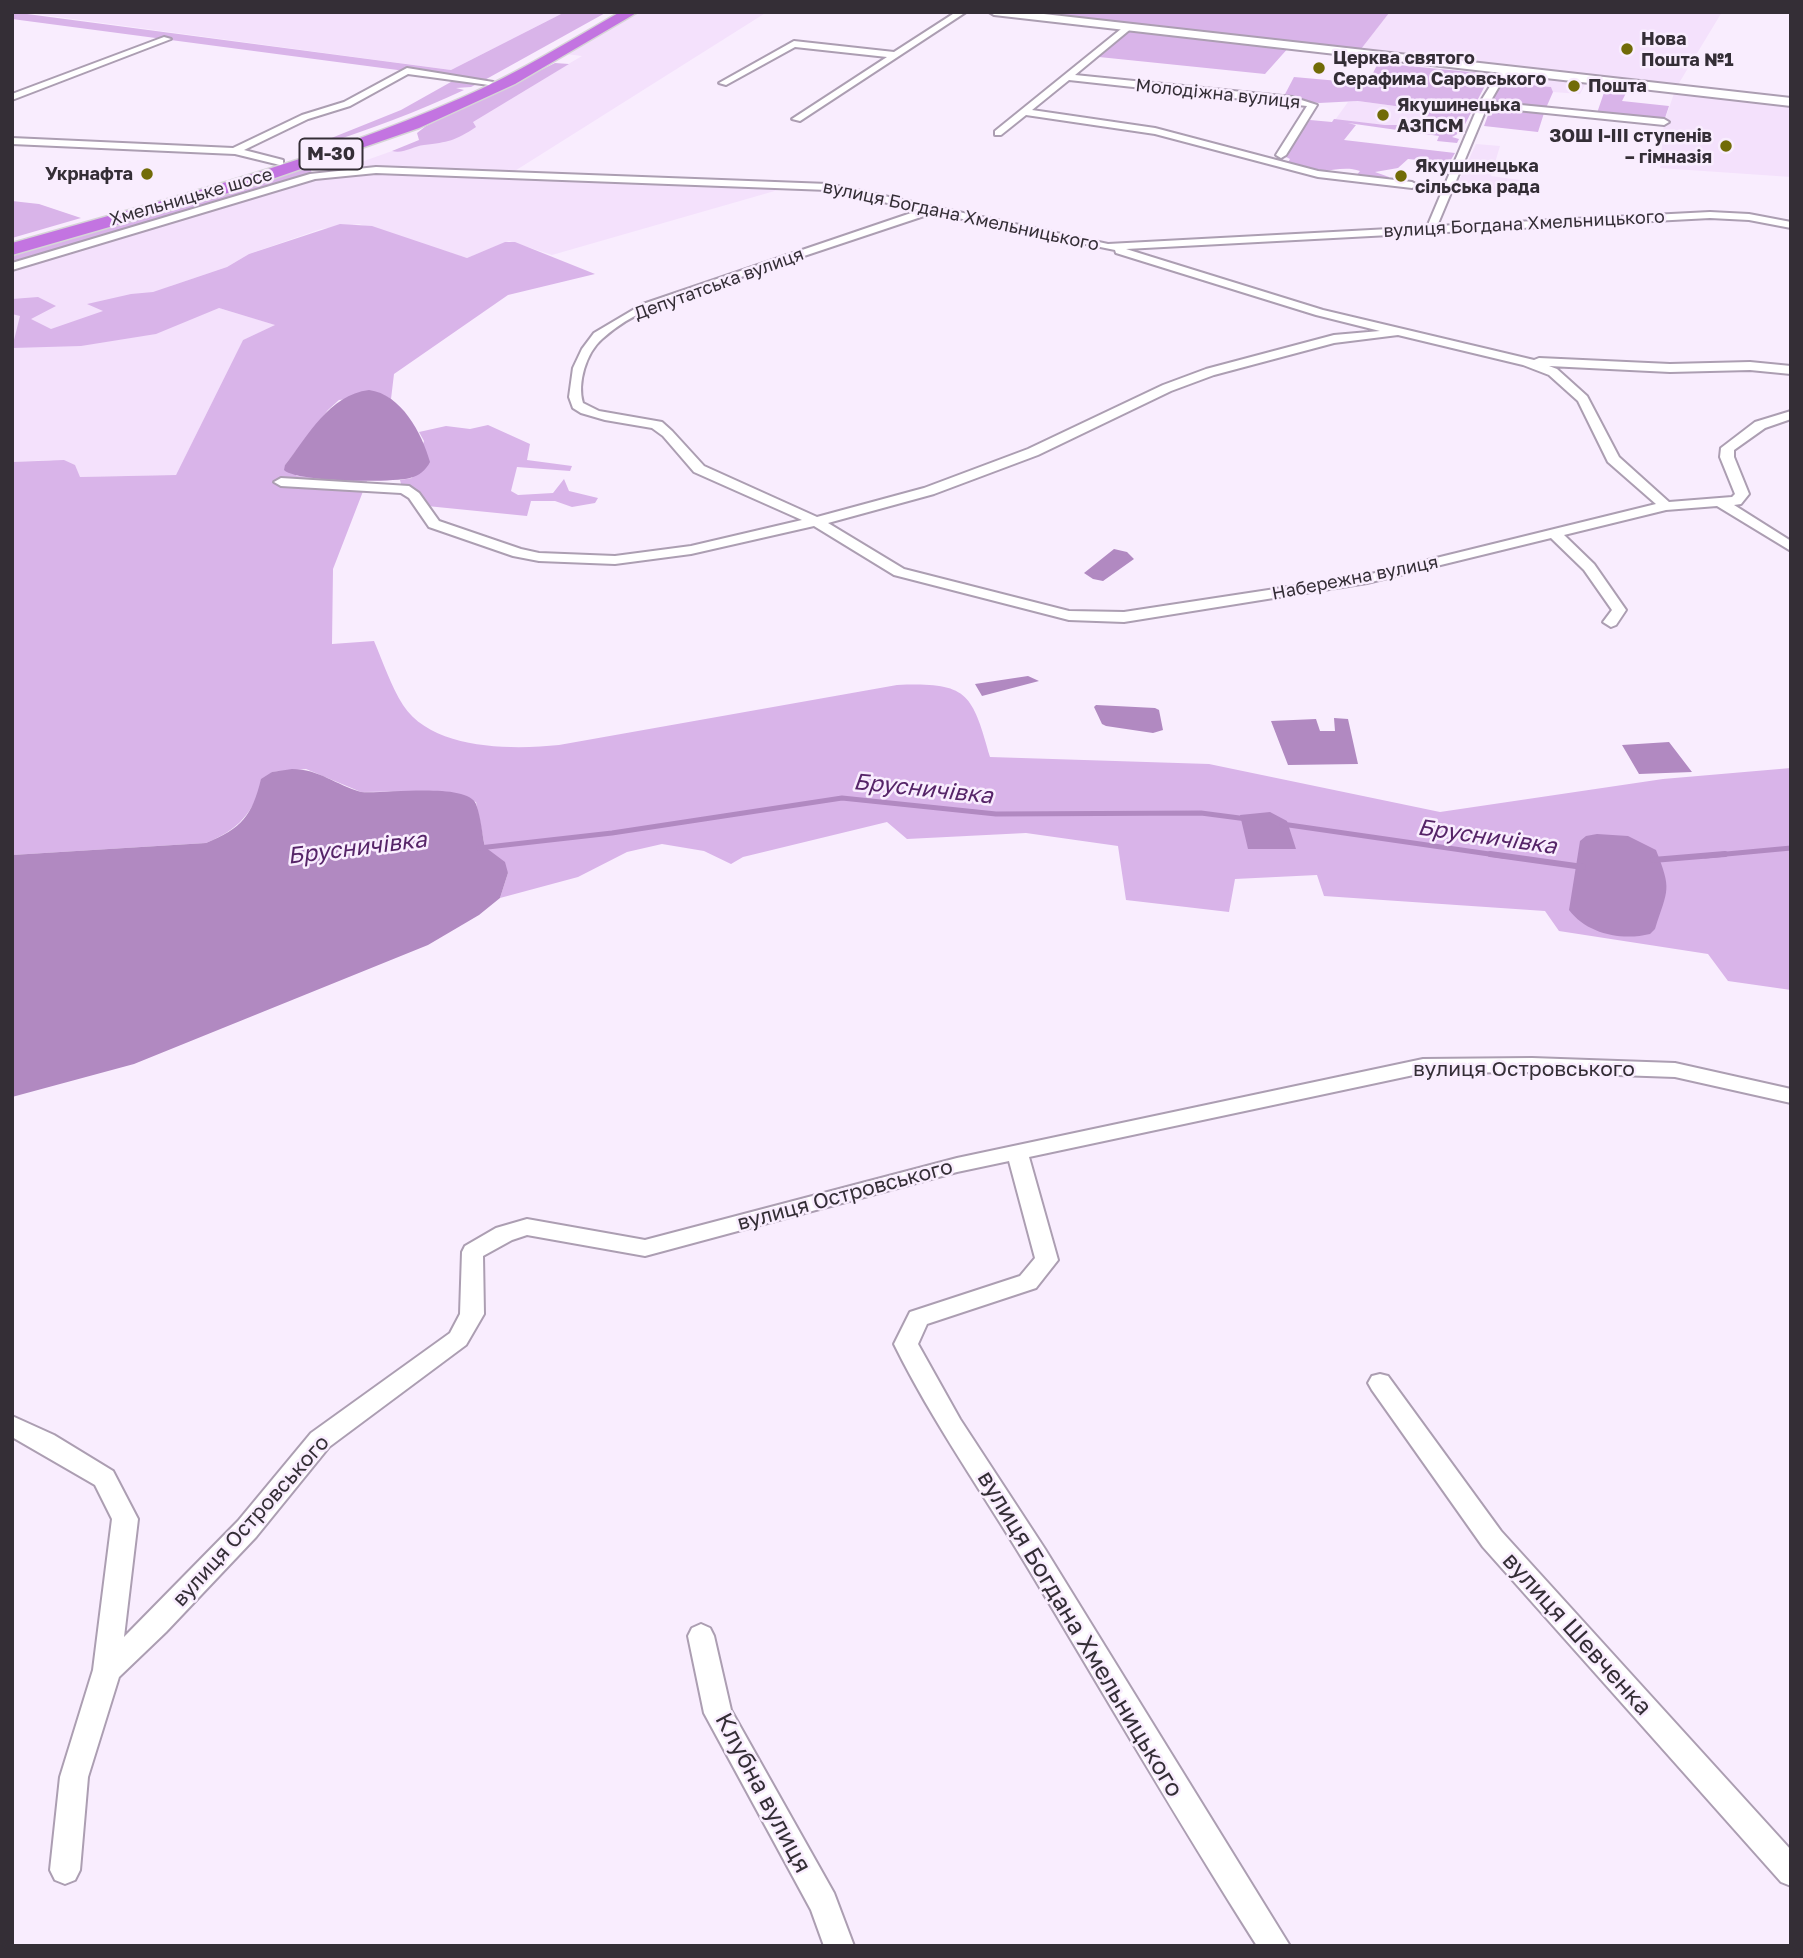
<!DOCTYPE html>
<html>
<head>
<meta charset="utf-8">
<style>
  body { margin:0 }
  #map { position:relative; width:1803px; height:1958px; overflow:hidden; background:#f9edfe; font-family:"Golos Text",sans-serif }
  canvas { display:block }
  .frame { position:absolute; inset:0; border:14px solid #342e36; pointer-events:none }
</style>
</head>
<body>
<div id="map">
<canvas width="1803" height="1958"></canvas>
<div class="frame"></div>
</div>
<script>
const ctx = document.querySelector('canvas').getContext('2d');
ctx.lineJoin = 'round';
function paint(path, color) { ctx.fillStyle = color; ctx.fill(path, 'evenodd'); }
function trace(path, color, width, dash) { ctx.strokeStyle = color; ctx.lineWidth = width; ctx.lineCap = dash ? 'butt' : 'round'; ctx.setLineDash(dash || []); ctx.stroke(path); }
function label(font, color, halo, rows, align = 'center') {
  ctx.font = font + ' "Golos Text",sans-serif'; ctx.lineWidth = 5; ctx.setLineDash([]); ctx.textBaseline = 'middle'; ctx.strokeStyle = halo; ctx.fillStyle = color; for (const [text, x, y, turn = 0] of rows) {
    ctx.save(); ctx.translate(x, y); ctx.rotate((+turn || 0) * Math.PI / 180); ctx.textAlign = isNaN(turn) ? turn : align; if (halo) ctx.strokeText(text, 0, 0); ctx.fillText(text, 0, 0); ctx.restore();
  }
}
paint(new Path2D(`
  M21 12H565L451 70Z
  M640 12H767L510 174 799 184 552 255 509 241 467 258 359 224 321 229 249 254 227 267 171 286 219 308 276 325 243 340 176 475 80 477 51 460 12 462V267L314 176 372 169 353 165 420 141 435 142 582 56 566 54Z
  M1389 12H1722L1676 88 1791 102V177L1660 168 1664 122 1676 88 1520 68 1359 50Z
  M1507 73 1585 80 1586 83 1580 94 1553 92 1551 87 1502 82Z
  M1358 101 1426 110 1416 125 1403 127 1335 120 1348 102Z
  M1476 144 1500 146 1491 176 1520 180 1516 196 1455 189Z`), '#f4e1fc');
paint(new Path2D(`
  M12 12 451 70 565 12H607L481 82 471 87 456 88 464 90C417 112 368 130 319 146L314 145 401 110 458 78 12 19Z
  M1032 12H1389V13L1361 49Z
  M1131 30 1290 46 1265 74 1099 57Z
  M555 63 569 64 473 122 476 127C455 141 448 142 424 145 413 146 404 154 392 151L419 140 417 133 426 126Z
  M1378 63 1491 74 1461 132 1452 137 1459 139 1457 143 1437 141 1439 136 1348 123 1356 125 1344 140 1455 153 1449 163 1408 159 1398 168 1375 172 1389 177V181L1355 177 1360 171C1345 166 1334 171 1320 171 1309 171 1297 167 1287 164L1290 159 1284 156 1310 120 1332 122 1334 119 1385 125H1416L1425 110 1358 101 1319 103 1283 98 1294 77 1350 82 1354 78 1371 77Z
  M1608 81 1630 85 1622 101 1669 106 1664 121 1490 103 1502 82 1551 87 1553 92 1546 108 1597 113Z
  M1491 107 1543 112 1544 113 1538 132 1484 126Z
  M302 167 310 169 314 176 12 267V253Z
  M12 201 39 204 81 218 12 238Z
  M340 224 372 226 467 258 505 242H515L595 274 508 295 394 374 391 399 383 395 339 400 328 410 285 465 297 476 367 481 333 569 332 644 374 641C383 662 391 686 403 705 432 750 512 750 559 745L897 685C968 682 972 693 990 757L1209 764 1440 812 1663 779 1791 768V990L1728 981 1708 954 1559 931 1545 911 1324 896 1317 875 1235 879 1229 912 1126 900 1118 846 1026 833 907 839 887 822 743 857 731 864 704 851 662 844 627 852 578 877 500 898 508 873 485 847 476 802 434 791 361 792 306 769 272 772C249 809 249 825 206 843L12 855V462L64 460 75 465 80 477 176 475 243 340 275 325 219 308 156 334 81 346 12 348 20 316 12 314V299L38 297 56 306 31 319 51 329 103 311 87 304 131 294 153 292 227 267 249 254Z
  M488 425 530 444 527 460 572 466 570 471 517 467 511 491 518 495 553 493 564 479 569 491 598 498 595 503 572 507 555 501H531L527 516 427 506 419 492 401 484 400 480 412 478 424 441 419 432 446 426 470 429Z`), '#d9b4e9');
paint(new Path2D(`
  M369 390C401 394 422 433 430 462 426 470 419 476 410 478 390 483 296 482 284 470L285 465C308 436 329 395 369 390Z
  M1114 549 1127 552 1134 559 1103 581 1093 579 1084 573Z
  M1028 676 1039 681 982 696 975 684Z
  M1096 705 1155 708 1159 710 1163 730 1153 733 1106 726 1102 724 1094 707Z
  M1334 718 1348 719 1358 764 1288 765 1271 721 1316 719 1320 731H1335Z
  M1669 742 1692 772 1639 774 1622 745Z
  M292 769C319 769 336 785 361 792 385 794 467 782 476 804 481 817 482 834 485 847L505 862 508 873 500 898 479 915 428 945 134 1064 12 1097V855L206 843C242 828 252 816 261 779L272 772Z
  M1270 812 1287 821 1296 849H1248L1240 815Z
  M1597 834 1628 836 1656 850C1672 891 1668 888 1655 929L1650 934C1622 941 1587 934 1569 910L1580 841 1586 836Z`), '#b189c1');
trace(new Path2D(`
  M1282 824 1503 856
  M479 848 612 833 842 798 996 814 1201 813 1247 819
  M1705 856 1791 848`), '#b189c1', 5);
trace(new Path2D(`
  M1490 854 1583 867
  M1653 860 1725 854`), '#b189c1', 6);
const street = new Path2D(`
  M956 12H966L800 121 792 119 887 57 795 47 726 85 719 83 794 41 894 52Z
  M1126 25 1133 27 1075 75 1292 97 1317 105 1286 155 1281 158 1276 155 1307 106 1069 80 1032 110 1155 128 1318 171 1412 182 1417 185 1412 188 1318 177 1155 134 1026 115 1001 135H995V131Z
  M164 37 171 39 12 100V94Z
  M1502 67 1509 69 1490 102 1664 119 1669 122 1664 125 1487 107 1437 226 1710 212 1749 214 1791 222V228L1749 220 1710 218 1126 249 1323 310 1534 360 1539 358 1670 364 1750 362 1791 366V374L1750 370 1670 372 1549 366 1557 369 1587 396 1619 457 1669 502 1732 497 1735 494 1720 457 1721 448 1755 422 1791 411V419L1765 428 1734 450V457L1749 494 1741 504 1734 505 1791 541V551L1717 506 1666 510 1564 535 1594 564 1626 610 1616 625 1611 627 1603 622 1612 610 1584 570 1551 538 1367 583 1124 622 1069 620 894 575 814 526 691 554 615 564 539 561 513 556 429 527 409 498 401 493 281 486 274 482 281 478 409 486 419 493 439 521 521 549 539 553 615 556 691 546 802 520 694 472 663 436 652 428 605 420 581 413 573 408 569 397 573 368 582 349 594 333 643 304 920 210 828 190 376 173 315 179 12 270V263L310 174 376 167 828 184 1108 244 1427 227 1479 104ZM933 213 1115 250 1116 253 1316 315 1380 331 1334 335 1206 369 1163 385 1028 449 924 488 817 517 704 466 672 431 662 422 599 411 583 403C577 383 586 353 602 339 640 304 696 292 744 276 807 255 870 234 933 213ZM1398 335 1523 365 1549 375 1578 401 1608 462 1656 504 1367 575 1124 612 1069 611 904 569 828 523 934 494 1038 455 1171 391 1214 375 1334 343Z
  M407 68 493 82 489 85 408 74 350 106 308 119 244 150 283 160V164L280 165 235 154 12 144V138L233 148 302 115 344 102Z
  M1532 1058 1675 1063 1791 1089V1103L1675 1077 1532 1072 1423 1073 1029 1157 1058 1260 1036 1288 927 1324 918 1344 960 1419 1045 1549 1290 1946H1257C1178 1822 1104 1694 1028 1568 983 1493 933 1423 894 1344L910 1312 1020 1276 1035 1258 1009 1161 957 1172 645 1256 527 1235 512 1240 483 1256 484 1314 466 1345 329 1447 256 1537 166 1632 119 1677 88 1777 80 1870 75 1880 65 1884 55 1880 50 1870 60 1777 93 1670 112 1519 95 1485 12 1437V1416L54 1435 113 1471 138 1519 124 1637 238 1521 311 1433 450 1333 460 1314 462 1252 465 1246 496 1228 527 1219 645 1240 957 1158 1423 1059Z
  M1380 1374 1388 1376 1501 1531 1791 1850V1886L1781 1882 1483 1547 1372 1390 1368 1383 1372 1376Z
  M701 1624 710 1628 714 1636 731 1710 834 1893 854 1946H824L811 1910 704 1713 688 1636 692 1628Z`);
const secondary = new Path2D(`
  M989 12H1026L1791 98V106L994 15Z`);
const highway = new Path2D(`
  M620 12H638L515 84 419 128 249 187 12 255V243C164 200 317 161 461 98 516 74 568 42 620 12Z`);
trace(street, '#ac9eb2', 4);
trace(secondary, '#ac9eb2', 4);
trace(highway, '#d6d5d7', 3);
paint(street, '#fff');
paint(secondary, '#fff');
paint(highway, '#c374e1');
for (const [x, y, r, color] of [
  [1627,49,7,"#716b07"],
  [1319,68,7,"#716b07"],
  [1574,86,7,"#716b07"],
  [1383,115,7,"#716b07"],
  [1726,146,7,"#716b07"],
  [147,174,7,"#716b07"],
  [1401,176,7,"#716b07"]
]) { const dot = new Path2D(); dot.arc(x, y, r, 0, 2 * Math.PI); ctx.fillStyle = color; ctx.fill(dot); trace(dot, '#f9edfe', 2.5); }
label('bold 18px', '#342e36', '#f9edfe', [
  ["Нова",1641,39],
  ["Пошта №1",1641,60],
  ["Церква святого",1333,58],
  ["Серафима Саровського",1333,79],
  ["Пошта",1588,86],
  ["Якушинецька",1397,105],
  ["АЗПСМ",1397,126],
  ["ЗОШ І-ІІІ ступенів",1712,136,"right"],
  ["– гімназія",1712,157,"right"],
  ["Якушинецька",1415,166],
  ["сільська рада",1415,187],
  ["Укрнафта",133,174,"right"]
], 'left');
label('18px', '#342e36', '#f9edfe', [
  ["Молодіжна вулиця",1218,94,6],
  ["Хмельницьке шосе",191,197,-16],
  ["вулиця Богдана Хмельницького",961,216,12],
  ["вулиця Богдана Хмельницького",1524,224,-3],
  ["Депутатська вулиця",719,284,-20],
  ["Набережна вулиця",1355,578,-11]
]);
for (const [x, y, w] of [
  [331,154,63]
]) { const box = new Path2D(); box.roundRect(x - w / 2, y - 15.5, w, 31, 5); ctx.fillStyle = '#f9edfe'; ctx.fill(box); trace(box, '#342e36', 2); }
label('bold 19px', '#342e36', null, [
  ["М-30",331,154]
]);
label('21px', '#342e36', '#f9edfe', [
  ["вулиця Островського",1524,1069],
  ["вулиця Островського",845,1195,-15],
  ["вулиця Островського",251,1521,-48]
]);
label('italic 23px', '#562468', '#f9edfe', [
  ["Брусничівка",923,789,6],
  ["Брусничівка",1487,837,8],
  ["Брусничівка",357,848,-7]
]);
label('24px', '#342e36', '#f9edfe', [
  ["вулиця Богдана Хмельницького",1080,1634,59],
  ["вулиця Шевченка",1577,1634,48],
  ["Клубна вулиця",763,1793,62]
]);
</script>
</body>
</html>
